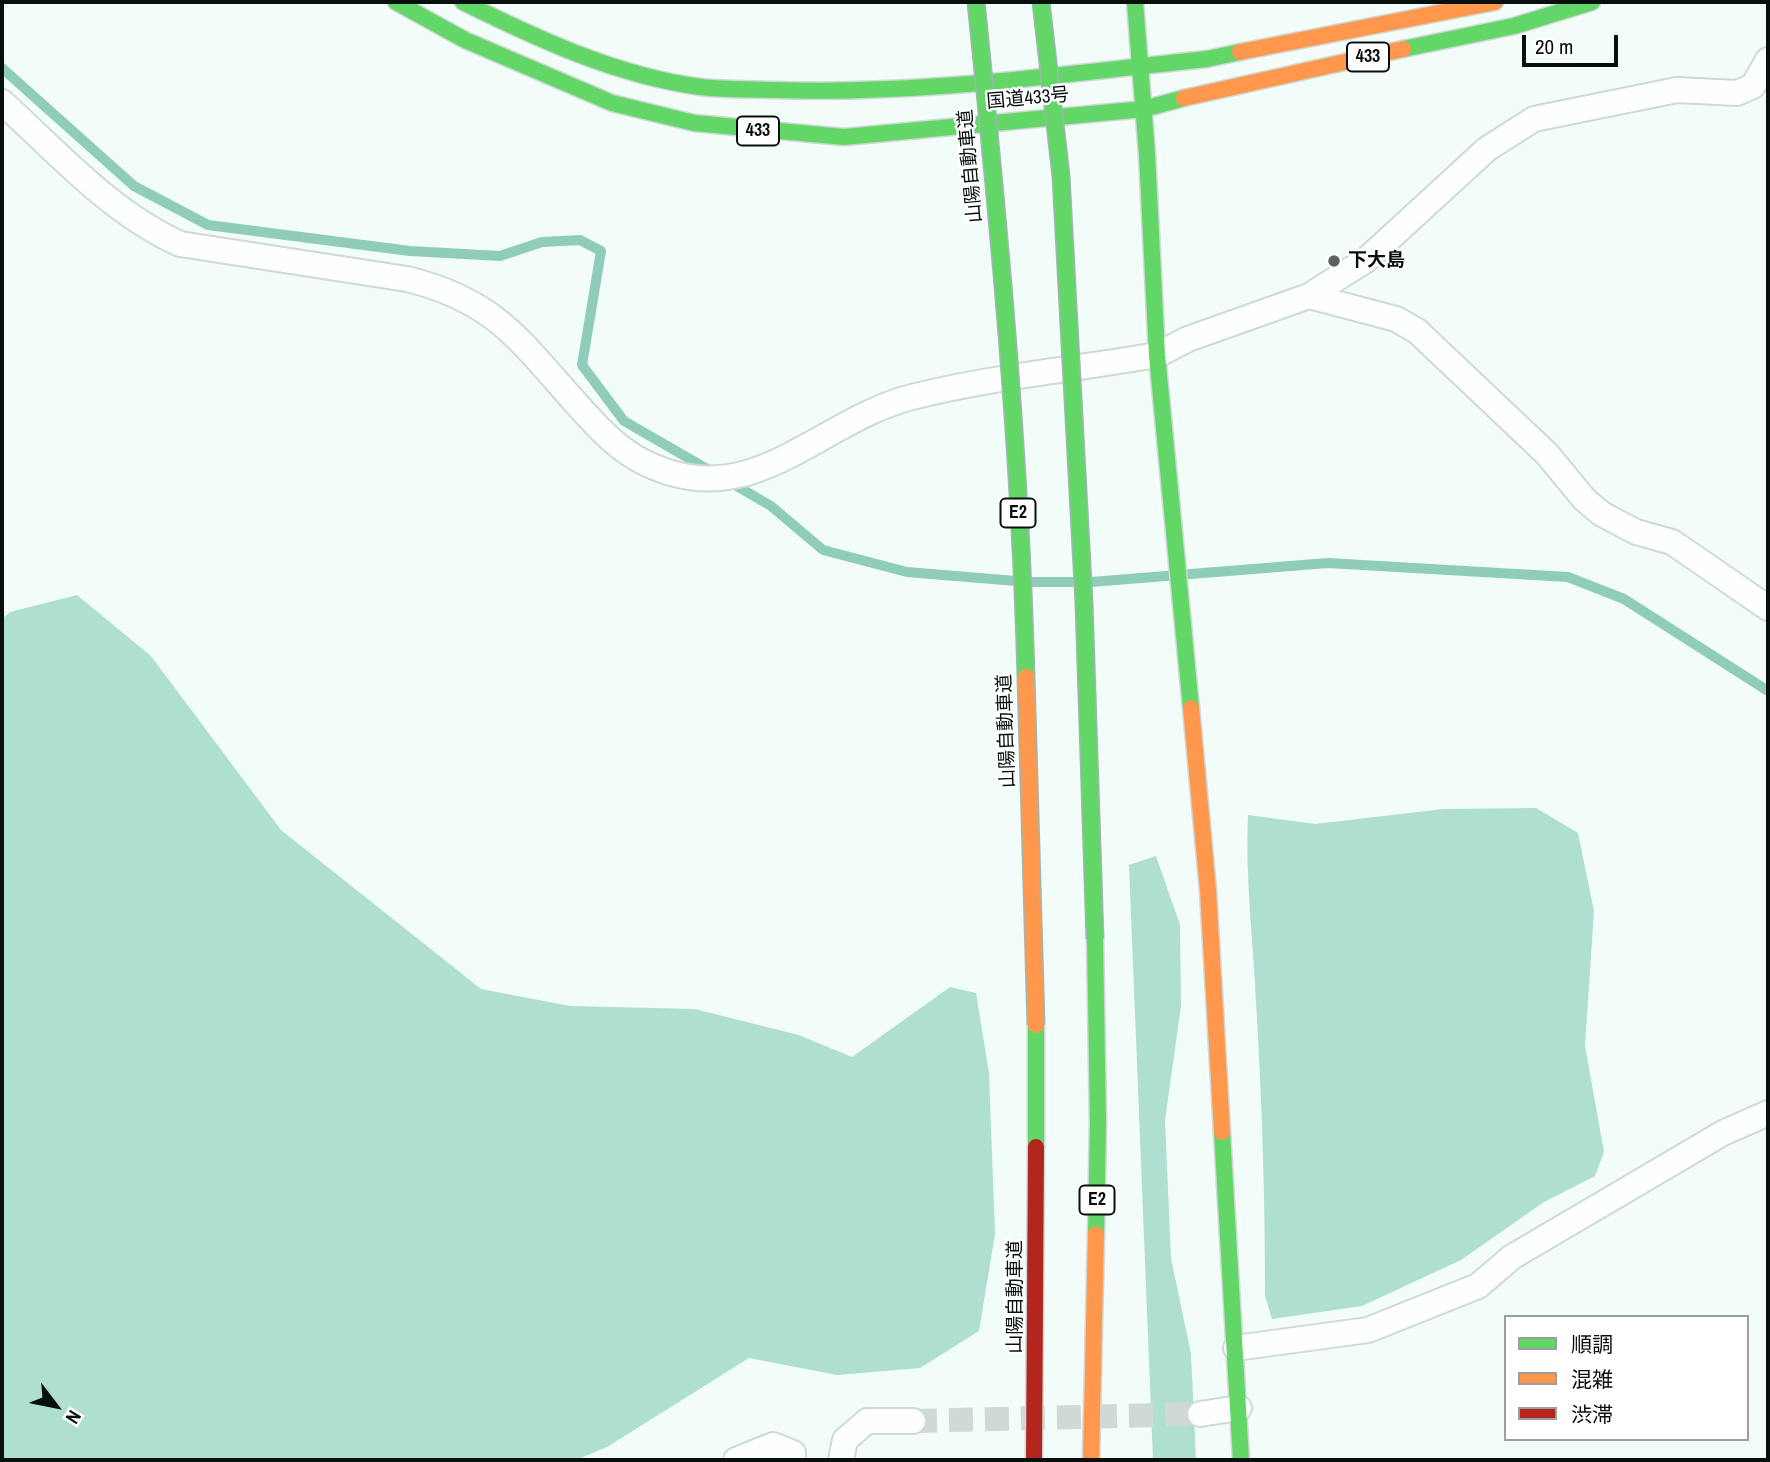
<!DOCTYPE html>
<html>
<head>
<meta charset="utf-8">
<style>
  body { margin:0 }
  #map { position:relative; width:1770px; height:1462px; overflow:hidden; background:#f2fcf8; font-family:"Archivo Narrow","Noto Sans JP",sans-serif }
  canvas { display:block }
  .frame { position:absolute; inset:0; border:4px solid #07100d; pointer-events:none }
  .legend { position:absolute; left:1504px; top:1315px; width:245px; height:126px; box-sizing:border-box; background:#fff; border:2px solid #9c9f9e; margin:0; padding:9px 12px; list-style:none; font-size:21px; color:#07100d }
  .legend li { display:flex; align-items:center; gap:14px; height:35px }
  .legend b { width:35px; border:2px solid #9c9f9e }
  .north { position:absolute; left:21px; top:1371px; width:70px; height:70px; -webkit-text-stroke:5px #fff; paint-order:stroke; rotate:122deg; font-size:19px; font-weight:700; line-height:28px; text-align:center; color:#07100d }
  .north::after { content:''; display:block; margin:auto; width:24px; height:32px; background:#07100d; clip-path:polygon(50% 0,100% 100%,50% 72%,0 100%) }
  .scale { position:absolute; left:1522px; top:35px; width:96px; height:32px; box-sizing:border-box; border:4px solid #07100d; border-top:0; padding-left:9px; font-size:21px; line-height:24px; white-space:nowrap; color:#07100d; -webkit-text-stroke:5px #fff; paint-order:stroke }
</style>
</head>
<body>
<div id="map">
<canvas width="1770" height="1462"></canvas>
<div class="frame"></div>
<ul class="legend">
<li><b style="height:9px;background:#63d668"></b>順調</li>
<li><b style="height:9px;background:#ff974d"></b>混雑</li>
<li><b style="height:9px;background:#b3261e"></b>渋滞</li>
</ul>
<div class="north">N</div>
<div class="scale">20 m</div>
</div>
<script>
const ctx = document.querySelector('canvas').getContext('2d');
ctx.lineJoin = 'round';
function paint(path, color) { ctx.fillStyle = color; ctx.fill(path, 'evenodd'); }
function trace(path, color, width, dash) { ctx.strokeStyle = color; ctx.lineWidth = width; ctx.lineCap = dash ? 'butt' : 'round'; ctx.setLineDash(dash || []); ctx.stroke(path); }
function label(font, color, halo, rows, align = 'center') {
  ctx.font = font + ' "Archivo Narrow","Noto Sans JP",sans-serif'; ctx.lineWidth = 5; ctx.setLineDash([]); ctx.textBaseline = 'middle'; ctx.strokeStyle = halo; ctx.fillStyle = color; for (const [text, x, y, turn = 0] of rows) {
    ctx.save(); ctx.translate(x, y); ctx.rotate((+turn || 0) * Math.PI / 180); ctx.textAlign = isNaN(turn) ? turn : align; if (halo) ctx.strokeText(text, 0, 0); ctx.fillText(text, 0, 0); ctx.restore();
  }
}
paint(new Path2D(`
  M77 595 151 656 281 830 481 989 570 1006 695 1009 799 1035 852 1057 950 987 976 993 989 1073 995 1234 979 1331 920 1368 837 1375 749 1358 607 1447 576 1460H2V619L10 612Z
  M1536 808 1578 833 1594 911 1585 1046 1604 1152 1595 1176 1544 1202 1461 1260 1362 1306 1272 1319 1265 1296C1265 1198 1262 1100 1256 1002 1253 939 1245 877 1248 815L1315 824 1443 809Z
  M1156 856 1180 925 1181 1006 1165 1120 1171 1258 1191 1354 1196 1460H1153L1129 865Z`), '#aedfd0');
trace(new Path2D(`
  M2 68 134 186 208 225 410 251 500 256 542 242 580 240 601 251 582 365 624 421 709 470
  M728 481 771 506 823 550 907 572 1016 581
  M1031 582H1076
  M1091 582 1328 563 1568 577 1624 599 1768 691`), '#8fccba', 10);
trace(new Path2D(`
  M913 1421 1200 1414`), '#cfd9d5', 24, [24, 12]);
const street = new Path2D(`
  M2 102C57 152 111 213 180 244L407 279C493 300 518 338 574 401 593 422 611 443 636 458 748 521 814 422 912 397 991 377 1076 369 1157 355L1188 339 1309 296 1396 319 1417 331 1547 454 1585 500 1602 514 1636 532 1672 542 1768 608
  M1309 296 1366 260 1487 149 1534 119 1677 90 1737 93 1753 86 1768 60
  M1236 1348 1368 1330 1478 1286 1512 1257 1723 1133 1768 1113
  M1200 1414 1239 1408
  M736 1460 773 1445 793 1453V1460
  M841 1460 845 1440 867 1421H913`);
const fast = new Path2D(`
  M396 2 465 40 612 103 694 123 844 137 1144 109 1184 98
  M463 2C538 39 617 76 701 87 725 90 751 89 775 90 919 95 1064 74 1207 59L1240 52
  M1135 2 1147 154 1157 355 1191 708
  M1403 49 1514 26 1592 2
  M1095 939 1098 1122 1096 1234
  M1036 1025V1147
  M1222 1132 1241 1460`);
const slow = new Path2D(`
  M1240 52 1495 2
  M1184 98 1403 49
  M1191 708 1208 890 1222 1132
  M1091 1460 1096 1234`);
const jam = new Path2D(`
  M1034 1460 1036 1147`);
trace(street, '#cfd9d5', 28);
trace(fast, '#cfd9d5', 19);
trace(slow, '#cfd9d5', 19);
trace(jam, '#cfd9d5', 19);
trace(street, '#fdfffe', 24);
trace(fast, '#63d668', 16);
trace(slow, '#ff974d', 16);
trace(jam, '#b3261e', 16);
const fastBridge = new Path2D(`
  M976 2C999 226 1020 452 1026 677
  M1041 2 1061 176 1084 603 1095 939`);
const slowBridge = new Path2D(`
  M1026 677 1036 1025`);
trace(fastBridge, '#9fb7b0', 19, []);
trace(slowBridge, '#9fb7b0', 19, []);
trace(fastBridge, '#63d668', 16);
trace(slowBridge, '#ff974d', 16);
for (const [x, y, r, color] of [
  [1334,261,7,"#59635f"]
]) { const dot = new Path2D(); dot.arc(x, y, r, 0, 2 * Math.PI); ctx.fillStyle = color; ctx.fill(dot); trace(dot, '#fff', 2.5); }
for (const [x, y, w] of [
  [1368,57,42],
  [758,131,42],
  [1018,513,35],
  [1097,1200,35]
]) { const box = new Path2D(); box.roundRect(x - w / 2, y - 14.5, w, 29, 5); ctx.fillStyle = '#fff'; ctx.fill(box); trace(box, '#07100d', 2); }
label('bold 18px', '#07100d', null, [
  ["433",1368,57],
  ["433",758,131],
  ["E2",1018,513],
  ["E2",1097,1200]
]);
label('19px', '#07100d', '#fff', [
  ["国道433号",1028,99,-5],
  ["山陽自動車道",971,166,-95],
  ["山陽自動車道",1007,731,-92],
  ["山陽自動車道",1016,1297,-90]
]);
label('bold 19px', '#07100d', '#fff', [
  ["下大島",1348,261]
], 'left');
</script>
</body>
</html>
